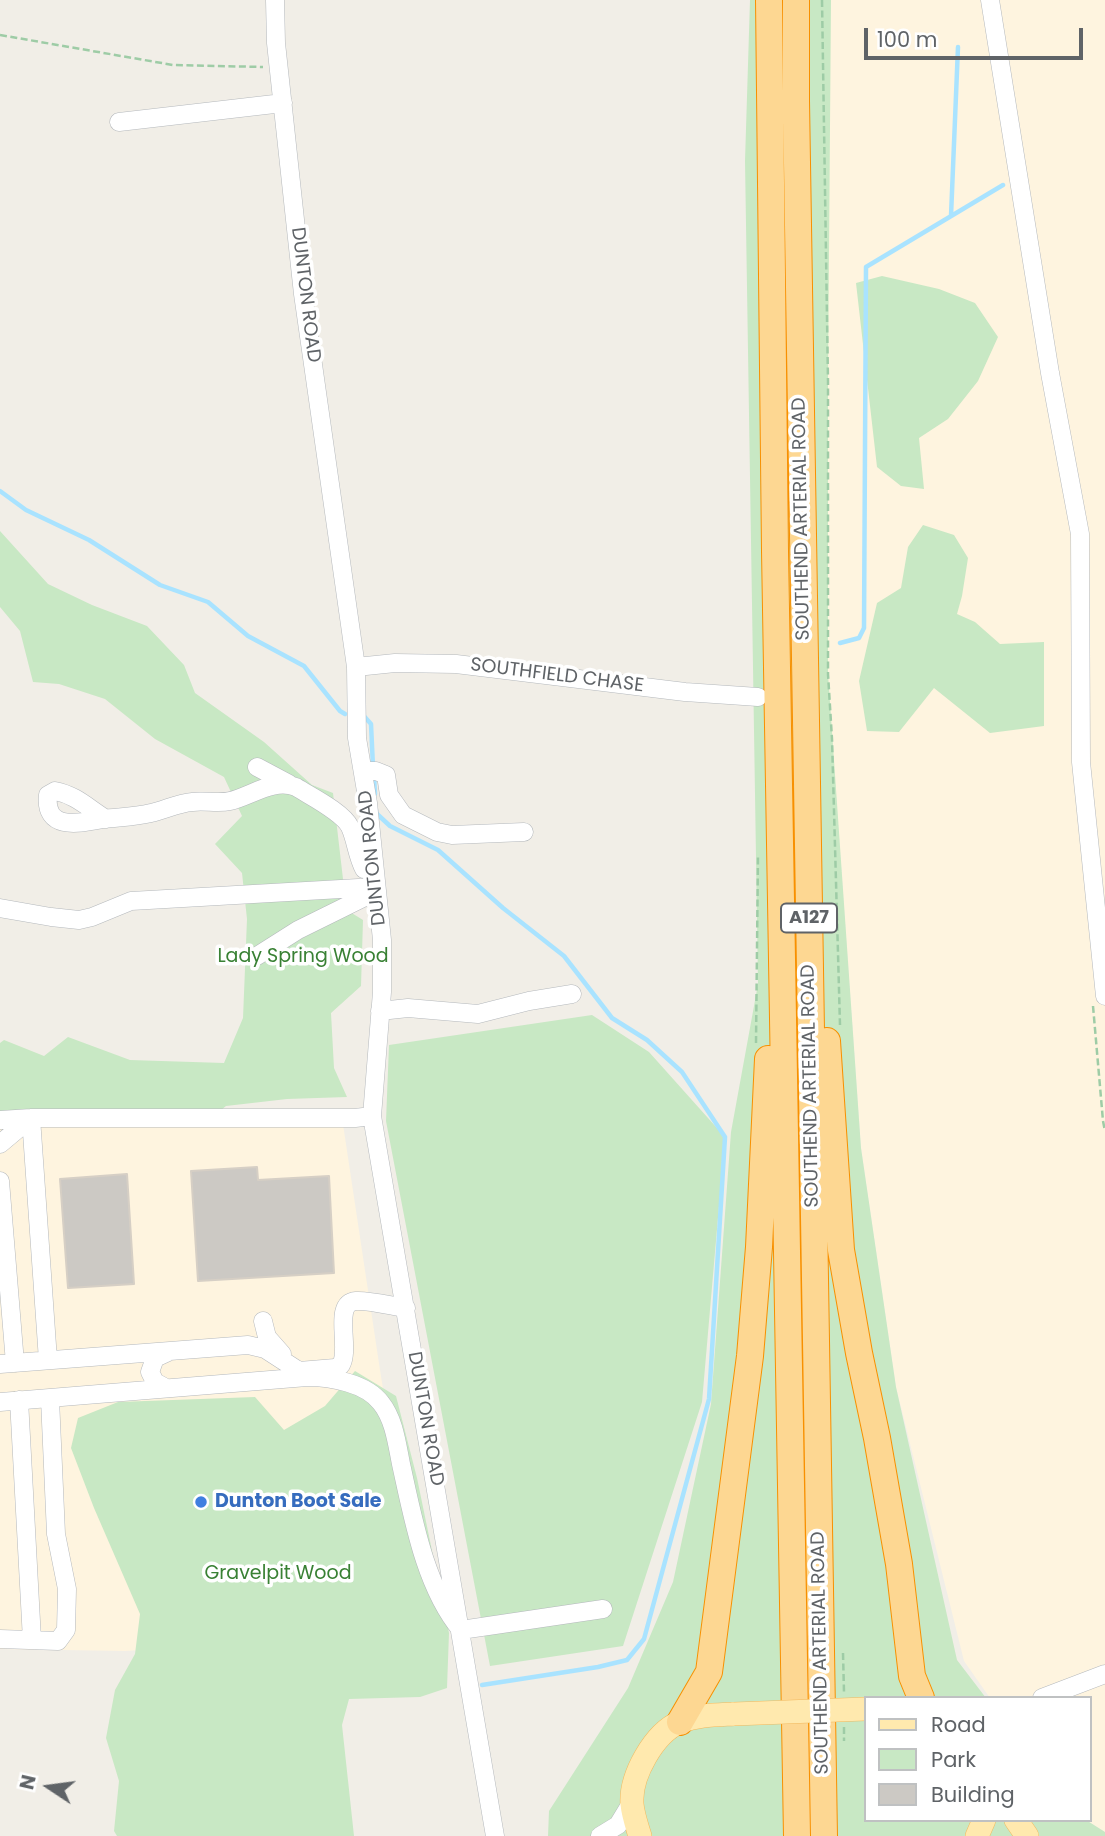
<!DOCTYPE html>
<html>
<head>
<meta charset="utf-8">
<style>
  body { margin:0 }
  #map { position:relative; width:1105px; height:1836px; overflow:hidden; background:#f1eee7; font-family:Poppins,sans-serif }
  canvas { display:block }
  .legend { position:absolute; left:864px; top:1696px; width:228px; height:126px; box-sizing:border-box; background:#fff; border:2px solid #bfc1c2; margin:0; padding:9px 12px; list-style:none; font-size:21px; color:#5f6367 }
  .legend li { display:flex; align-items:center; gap:14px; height:35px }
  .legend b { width:35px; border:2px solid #bfc1c2 }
  .north { position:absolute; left:14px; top:1752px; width:70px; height:70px; -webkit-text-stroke:5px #fff; paint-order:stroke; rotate:283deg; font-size:19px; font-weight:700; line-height:28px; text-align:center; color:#5f6367 }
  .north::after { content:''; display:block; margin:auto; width:24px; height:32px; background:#5f6367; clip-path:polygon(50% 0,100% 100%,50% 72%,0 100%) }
  .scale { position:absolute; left:864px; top:28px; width:219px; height:32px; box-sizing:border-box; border:4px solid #5f6367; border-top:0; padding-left:9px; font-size:21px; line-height:24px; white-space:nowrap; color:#5f6367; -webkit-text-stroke:5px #fff; paint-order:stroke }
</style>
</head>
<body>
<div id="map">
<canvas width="1105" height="1836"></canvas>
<ul class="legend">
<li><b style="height:9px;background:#ffe9ae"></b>Road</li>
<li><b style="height:19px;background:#c8e8c4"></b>Park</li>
<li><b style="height:19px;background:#ccc9c4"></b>Building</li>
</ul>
<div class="north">N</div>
<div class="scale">100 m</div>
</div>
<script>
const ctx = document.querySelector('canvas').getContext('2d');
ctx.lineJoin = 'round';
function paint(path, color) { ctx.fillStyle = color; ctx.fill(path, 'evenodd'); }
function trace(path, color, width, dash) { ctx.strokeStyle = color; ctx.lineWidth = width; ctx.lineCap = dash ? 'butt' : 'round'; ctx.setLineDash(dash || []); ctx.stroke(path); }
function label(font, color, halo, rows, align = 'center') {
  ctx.font = font + ' Poppins,sans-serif'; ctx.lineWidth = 7; ctx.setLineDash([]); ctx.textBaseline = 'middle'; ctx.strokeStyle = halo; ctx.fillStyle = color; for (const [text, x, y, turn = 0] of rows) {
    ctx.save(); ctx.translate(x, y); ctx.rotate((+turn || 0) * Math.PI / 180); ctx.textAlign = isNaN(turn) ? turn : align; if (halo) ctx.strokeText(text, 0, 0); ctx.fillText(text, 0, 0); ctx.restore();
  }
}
paint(new Path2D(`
  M827 0H1105V1832L1086 1820H1089V1698H990L964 1661 896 1387 861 1148 828 682Z
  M0 1111H341L380 1370 423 1634 125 1651 0 1649Z`), '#fef4df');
paint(new Path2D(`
  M750 0H831L828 381V674L861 1148 896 1387 957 1660 986 1698H865V1820H1086L1105 1832V1836H548L549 1811 628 1688 673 1582 711 1404 731 1132 758 984 745 161Z
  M882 276 939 289 975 303 998 337 978 381 948 419 919 438 924 489 901 486 877 467 856 283Z
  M923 525 954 535 968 558 962 596 957 614 975 622 1000 644 1044 642V726L990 733 934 688 899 732 867 731 859 681 877 603 901 588 908 547Z
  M0 531 48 584 92 605 147 626 184 665 195 693 264 742 312 785 333 793 343 879 350 912 363 920 361 986 331 1013 334 1068 347 1097 287 1099 226 1106 220 1111 0 1120V1043L4 1040 44 1056 68 1037 130 1060 224 1063 243 1018 247 919 242 873 215 844 242 816 224 777 155 739 105 699 59 684 33 682 20 631 0 607Z
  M592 1015 649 1052 725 1137 702 1402 623 1646 490 1666 386 1121 389 1045Z
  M355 1371 396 1396 417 1478 449 1633 447 1688 420 1697 349 1699 342 1725 354 1836H117L114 1831 119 1781 106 1738 115 1690 135 1654 140 1614 94 1508 71 1448 78 1418 118 1402 255 1397 284 1430 325 1406Z`), '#c8e8c4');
trace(new Path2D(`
  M951 216 958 47
  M0 491 26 510 89 540 160 585 208 602 248 636 304 666 340 711 345 714
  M840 643 859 638 864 628 866 267 1003 185
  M363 715 371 724 373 767
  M374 775 375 794
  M376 810V813L390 826 438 850 503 908 564 956 612 1018 647 1040 682 1072 725 1137 709 1399 644 1639 627 1660 598 1667 482 1685`), '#a9e3ff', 4.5);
const building = new Path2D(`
  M257 1167 258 1180 329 1176 334 1273 198 1281 191 1171Z
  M127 1174 134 1284 68 1288 60 1179Z`);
paint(building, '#ccc9c4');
trace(building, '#d6cfc5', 2);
const minor = new Path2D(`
  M275 0 276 43 303 294 356 667 357 738 368 803 382 940V992L372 1116 495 1836
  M990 0 1050 373 1080 534 1081 762 1105 996
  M119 122 283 103
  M356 667 395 663 456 664 685 692 758 697
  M257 767 289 784
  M363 771H376L386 775 389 795 403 815 437 832 452 835 524 832
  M106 819C88 808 76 795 55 791L48 795C44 832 81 823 103 819 119 817 135 817 151 813 165 810 178 803 192 802 205 800 217 804 230 801 251 796 274 778 296 787 310 796 343 812 350 827 356 840 357 856 364 869H374
  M0 908 51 917 79 920 92 917 131 901 376 887
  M257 956 298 930 377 891
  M380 1011 408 1008 478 1014 529 1001 572 994
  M31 1118 48 1360
  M0 1120 31 1118H355L372 1116
  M0 1144 31 1118
  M0 1181 15 1363
  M263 1321 267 1337 282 1354
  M0 1364 248 1345 265 1349 299 1371 335 1368 341 1365C351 1348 332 1303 356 1301 369 1300 392 1306 406 1308
  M166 1388 155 1382 150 1372 155 1358 168 1352
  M19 1400 32 1640
  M0 1402 307 1377C331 1377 366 1383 381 1403 394 1419 397 1444 401 1464 413 1518 425 1587 461 1630L603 1609
  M0 1639 58 1641 66 1630 67 1589 56 1534 50 1399
  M1042 1698 1105 1674
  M600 1836 618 1825 632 1802`);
const major = new Path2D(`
  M1016 1820 1027 1836
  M640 1836C637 1826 633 1815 632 1804 630 1776 654 1733 680 1722 697 1715 716 1715 734 1714
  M977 1836 984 1820`);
const highway = new Path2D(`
  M769 0 775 551 797 1836
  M796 0V101L824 1836
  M827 1041 841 1250 859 1353 877 1438 899 1564 912 1676 921 1698
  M680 1722 709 1672 750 1356 759 1247 768 1059`);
trace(minor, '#b4b8bc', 19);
trace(major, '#f2b95f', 24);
trace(highway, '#f89000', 28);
trace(new Path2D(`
  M822 0 828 381V674L832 739 840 1025
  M0 35 173 65 263 67
  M1093 1006 1103 1121 1105 1131
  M756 1043 758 854
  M843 1653 844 1692
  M844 1727V1741`), '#9ecca6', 2.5, [7, 3.5]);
trace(minor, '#fff', 18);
trace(major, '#ffe9ae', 23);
trace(highway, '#fdd792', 26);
const majorBridge = new Path2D(`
  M734 1714 865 1709`);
trace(majorBridge, '#f2b95f', 24, []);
trace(majorBridge, '#ffe9ae', 23);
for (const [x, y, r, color] of [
  [201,1502,7,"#3f7fe0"]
]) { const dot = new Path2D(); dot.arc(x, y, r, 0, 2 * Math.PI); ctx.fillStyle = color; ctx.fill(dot); trace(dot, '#fff', 2.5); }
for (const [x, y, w] of [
  [809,918,56]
]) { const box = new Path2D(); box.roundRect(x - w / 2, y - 14.5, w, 29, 5); ctx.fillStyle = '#fff'; ctx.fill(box); trace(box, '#5f6367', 2); }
label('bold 18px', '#5f6367', null, [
  ["A127",809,918]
]);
label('19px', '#5f6367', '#fff', [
  ["DUNTON ROAD",305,295,83],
  ["SOUTHEND ARTERIAL ROAD",802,519,-91],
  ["SOUTHFIELD CHASE",557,676,7],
  ["DUNTON ROAD",373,858,-96],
  ["SOUTHEND ARTERIAL ROAD",811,1086,-91],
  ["DUNTON ROAD",425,1419,80],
  ["SOUTHEND ARTERIAL ROAD",821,1653,-91]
]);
label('19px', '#398134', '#fff', [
  ["Lady Spring Wood",303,957],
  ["Gravelpit Wood",278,1574]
]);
label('bold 19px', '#366cbe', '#fff', [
  ["Dunton Boot Sale",215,1502]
], 'left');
</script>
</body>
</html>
